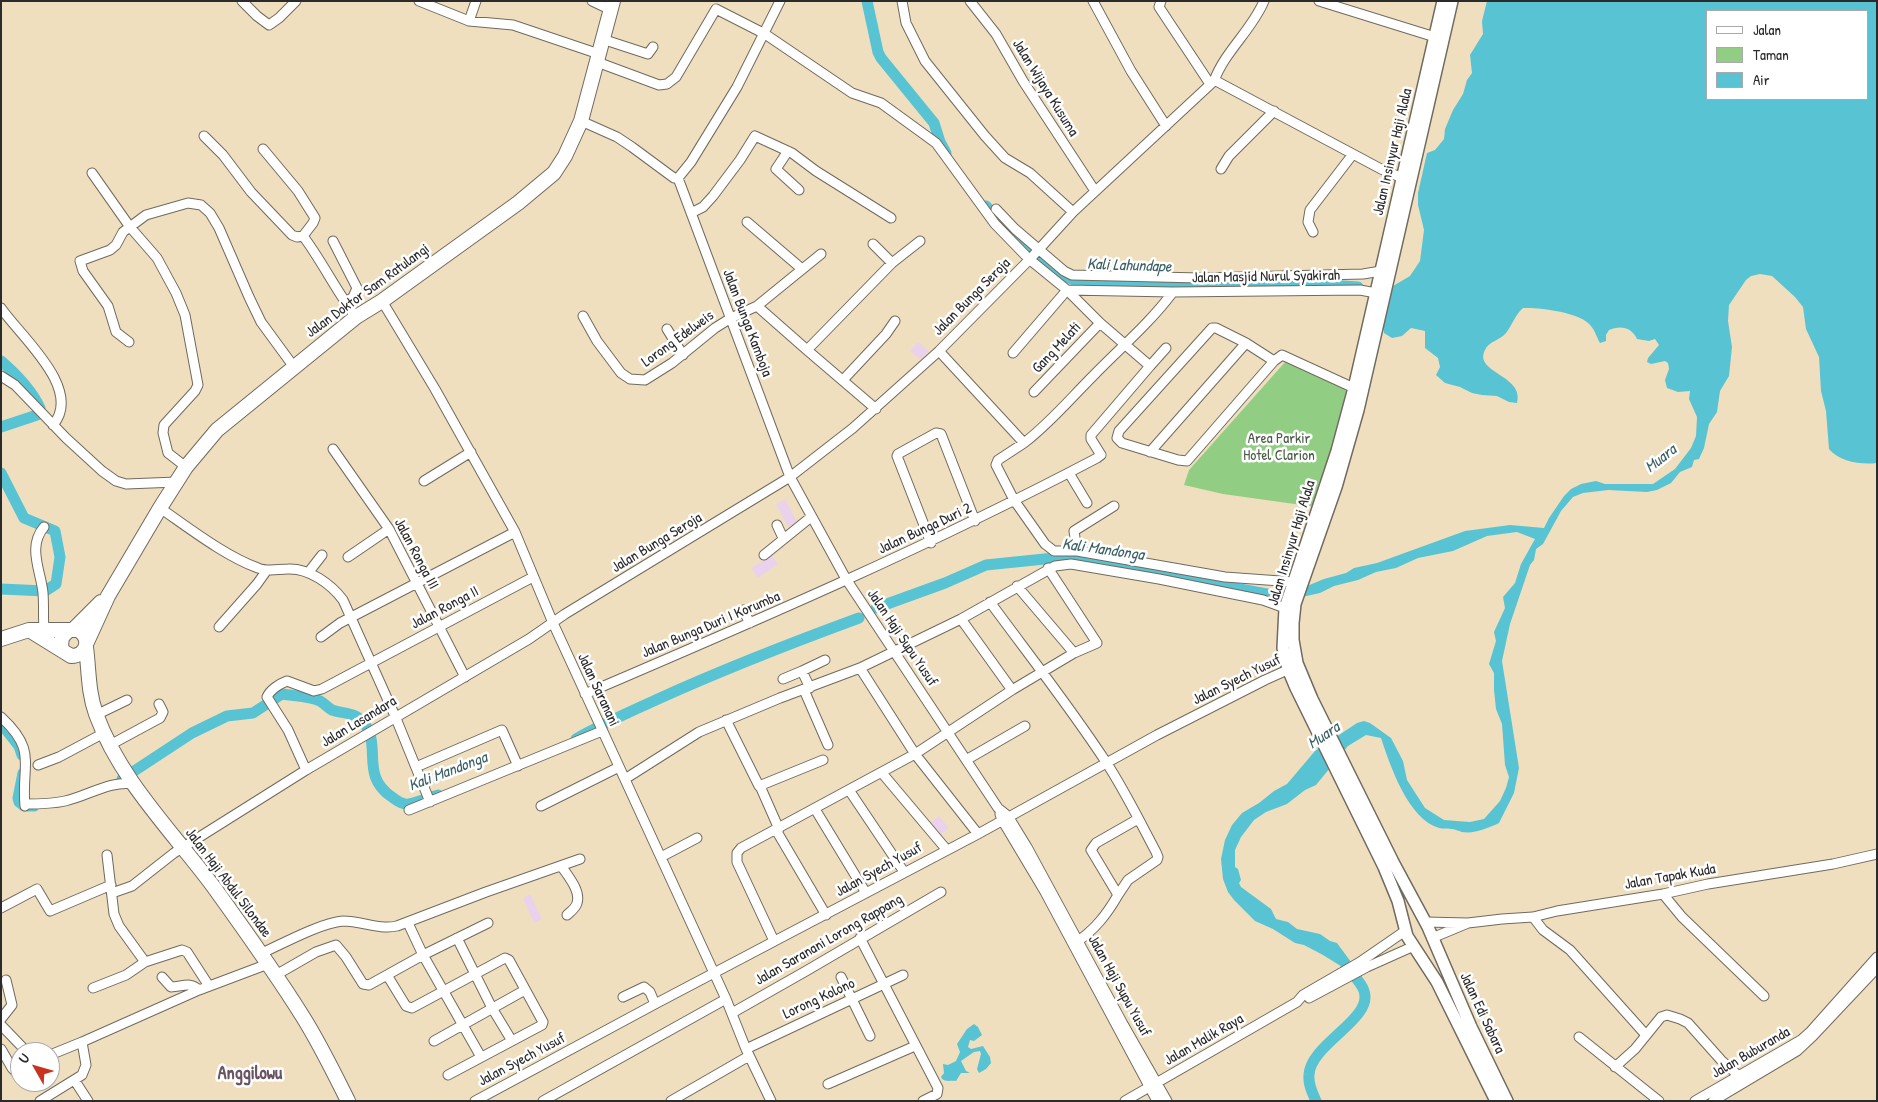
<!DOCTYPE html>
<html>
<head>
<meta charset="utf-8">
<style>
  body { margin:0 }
  #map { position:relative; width:1878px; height:1102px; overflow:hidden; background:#f0dfbf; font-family:"Patrick Hand",sans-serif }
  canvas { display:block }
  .frame { position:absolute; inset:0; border:2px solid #2b2b2b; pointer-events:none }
  .legend { position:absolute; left:1706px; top:10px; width:162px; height:90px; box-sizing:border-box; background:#fff; border:1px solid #aaa; margin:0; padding:6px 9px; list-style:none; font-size:15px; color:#2b2b2b }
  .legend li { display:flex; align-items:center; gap:10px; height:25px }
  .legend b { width:25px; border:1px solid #aaa }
  .north { position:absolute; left:10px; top:1042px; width:50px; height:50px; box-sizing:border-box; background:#fff; border:1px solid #aaa; border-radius:50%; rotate:308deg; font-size:14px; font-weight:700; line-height:20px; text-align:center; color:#2b2b2b }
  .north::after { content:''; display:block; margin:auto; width:18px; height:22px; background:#c8321e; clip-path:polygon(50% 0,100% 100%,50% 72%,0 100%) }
</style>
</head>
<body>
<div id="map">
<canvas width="1878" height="1102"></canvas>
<div class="frame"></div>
<ul class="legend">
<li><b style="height:6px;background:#fff"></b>Jalan</li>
<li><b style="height:14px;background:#91ce83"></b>Taman</li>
<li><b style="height:14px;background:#58c3d2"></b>Air</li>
</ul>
<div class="north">U</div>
</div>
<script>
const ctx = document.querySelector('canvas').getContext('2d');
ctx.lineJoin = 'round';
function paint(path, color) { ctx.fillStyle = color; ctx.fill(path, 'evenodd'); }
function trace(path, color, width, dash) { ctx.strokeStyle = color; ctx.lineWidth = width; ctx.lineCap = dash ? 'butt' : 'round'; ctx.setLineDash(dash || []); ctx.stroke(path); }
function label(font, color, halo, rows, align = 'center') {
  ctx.font = font + ' "Patrick Hand",sans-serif'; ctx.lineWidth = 5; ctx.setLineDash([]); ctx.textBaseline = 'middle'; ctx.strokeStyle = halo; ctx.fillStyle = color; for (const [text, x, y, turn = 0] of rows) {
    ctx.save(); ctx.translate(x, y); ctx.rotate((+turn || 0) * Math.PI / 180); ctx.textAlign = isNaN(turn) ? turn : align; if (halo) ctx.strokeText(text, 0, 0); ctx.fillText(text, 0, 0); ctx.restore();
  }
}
paint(new Path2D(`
  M918 342 929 351 921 360 910 351Z
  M785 499 797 522 788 527 776 504Z
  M772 555 778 564 758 578 751 568Z
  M939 816 949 828 940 835 930 823Z
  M530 894 542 919 534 923 523 898Z`), '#ead1ec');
paint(new Path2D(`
  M1286 361 1349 391 1316 507 1223 494 1184 485 1189 470Z`), '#91ce83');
paint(new Path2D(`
  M1487 1H1877V463C1861 465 1840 462 1829 449L1826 411 1821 391 1819 357 1806 329 1803 307 1795 297 1772 276 1760 274 1751 276 1746 280 1729 305 1728 321 1732 347 1729 376 1720 391 1717 412 1709 424 1704 448 1699 459 1694 460 1692 467 1680 472 1671 483 1657 490 1647 492 1608 490 1583 493 1573 497 1561 511 1543 544 1536 549 1534 560 1530 565 1510 624 1502 661 1519 768 1514 793 1499 823C1488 828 1475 834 1462 832 1458 831 1455 829 1451 829 1447 828 1443 829 1439 828 1408 819 1390 765 1381 738L1366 735 1348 746 1316 785 1305 790 1287 804 1266 812 1254 820 1241 837 1235 850V867L1238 869 1241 880 1239 883 1241 887 1271 909 1276 919 1288 922 1297 929 1320 934 1330 941 1337 943 1351 962 1344 968 1323 955 1304 945 1295 943 1273 929 1255 921 1234 900 1228 892 1223 879 1221 859 1225 840 1232 825 1242 813 1259 803 1274 791 1287 784 1315 751 1357 723 1364 721 1370 723 1391 738 1403 761 1407 780 1425 808 1444 820 1470 822 1484 819 1500 801 1506 788 1509 777 1505 765 1502 724 1496 709 1494 690V673L1489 664 1496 641 1494 632 1505 608 1503 597 1515 583 1521 564 1535 539 1517 532 1487 536 1453 551 1418 558 1396 568 1376 572 1358 580 1334 586 1320 593 1302 597 1307 586 1324 579 1346 573 1354 568 1377 563 1465 531 1510 525 1544 528 1549 518 1564 496 1571 489 1581 484 1596 481 1605 484H1653L1675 469 1691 448 1696 436 1697 417 1689 399 1690 391 1678 392 1667 388 1665 380 1669 369 1668 363 1665 361 1651 364 1647 362 1648 358 1659 345 1655 339 1649 341 1637 339C1632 327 1620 325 1609 330L1606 335V341L1600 343C1596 336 1595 329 1588 323 1577 312 1538 307 1523 308 1515 315 1512 325 1506 333 1499 341 1489 341 1485 350 1473 373 1525 375 1517 403L1509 402 1497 396 1482 395 1472 393 1460 387 1445 383 1436 375 1440 367 1438 358 1425 348V331L1411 328 1402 336 1392 338 1384 333 1383 325 1391 290 1393 286 1410 276 1420 261 1424 230 1418 205V193L1427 153 1435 150 1444 139 1445 129 1453 110 1463 94 1467 80 1472 73 1470 55 1483 34 1482 21ZM1707 11H1867V99H1707Z
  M974 1024 978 1027 982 1035 974 1041 970 1040 968 1047 971 1049 983 1046 990 1057 991 1063 986 1069 979 1073 977 1069 981 1054 980 1051 974 1052 961 1061 966 1071 970 1073H961L956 1081C950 1080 944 1083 941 1077L944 1073 943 1064 948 1065 956 1061 960 1052 957 1044 967 1029Z`), '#58c3d2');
trace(new Path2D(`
  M867 1 878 52 881 58 934 123 940 142 946 153
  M986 206C1013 238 1046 276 1089 284 1179 283 1269 280 1358 287
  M1 361C15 373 32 391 40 408L37 415 1 427
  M1 473 24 518 55 531 60 557 56 584 45 591 1 589
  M876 608 945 583 986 565 1064 557 1278 596 1297 591
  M1 723 19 746 22 755
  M576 739C602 724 630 712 658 699 724 669 791 643 859 618
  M23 773 18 798 19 802 24 806H34
  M122 779 192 733 227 716 253 713 282 694C294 696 310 696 320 701 324 703 328 708 332 710 344 714 355 712 363 722 383 745 359 775 392 797 397 801 403 805 409 804 419 802 429 797 438 795
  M1316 1101C1312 1092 1308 1084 1309 1075 1310 1044 1374 1019 1364 991 1362 983 1351 973 1346 966`), '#58c3d2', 11);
const minor = new Path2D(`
  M242 1 257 16 269 25 279 18 296 1
  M419 1 469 21 513 25 599 54
  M592 1 611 10
  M902 1 906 23 925 61 985 136 1005 158 1030 173 1073 212
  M970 1 996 34 1023 81 1095 191
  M1093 1 1131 71 1166 126
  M1161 1 1159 7 1210 84
  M1319 1 1435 37
  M469 21 476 1
  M602 39 648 54 653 47
  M1214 81 1218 82 1381 169 1407 180
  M1214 81C1225 51 1252 30 1264 1
  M581 121 617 137 632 147 674 178H678
  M204 136 223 155 251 192 292 235 297 237 303 236C322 261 336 291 356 317
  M263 149 298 191 315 218 313 223 303 236
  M788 151 776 169 799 190
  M1221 169 1229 156 1274 111
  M92 173 130 227 157 258 176 293 185 315 198 385 195 391 164 425 163 433 168 453 186 467
  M678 178 790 477 846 579 998 808 1008 816 1027 847 1123 1024 1167 1101
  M678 178 691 162 737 87 780 1
  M996 209 1015 229 1064 271 1072 275 1200 278 1363 274 1381 271
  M691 213 703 207 713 196 740 160 755 136 792 153 816 171 891 218
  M747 222 802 269
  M1313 232 1308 222 1310 210 1353 154
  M333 241 357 288 353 297 345 303
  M873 244 892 263
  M382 301 435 389 515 532 553 623 726 999 746 1049 771 1101
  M757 306 807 350 892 263 920 241
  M1 308C19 335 84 389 53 425
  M583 316 597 341 621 373 630 379 645 380 672 363 715 328 731 318 757 306 821 254
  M667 329 683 355
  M129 342 116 332 108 306 83 271 80 261 110 250 116 245 123 232 146 215 188 203 201 205 210 213 219 228 249 297 261 322 294 367
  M807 350 876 409
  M939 351 1024 443C1050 423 1070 399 1093 376 1120 348 1149 324 1173 292
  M1013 353 1067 290 1173 292 1360 290 1376 293
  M1274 361 1246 343 1216 328H1212L1119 431 1117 438 1122 443 1178 460 1187 461 1274 361 1282 355 1354 388
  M1150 366 1166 348
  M1 376 15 385 66 438 102 471 116 481 126 484 177 482
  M843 380 886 334 895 321
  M1034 392 1100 323
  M1024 443 998 460 996 465 1014 500 1045 544 1054 551H1077L1225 577 1294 582
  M333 449 389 529 465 677
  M1150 452 1246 343
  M1069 473 1087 503
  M424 481 471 452
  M160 508C189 528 225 556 258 568 267 572 278 569 288 569 309 568 331 584 343 600L395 716 430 802
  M777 525 783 538
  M44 527C27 547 41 571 43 593 44 605 43 617 44 629
  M931 543 897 456 898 454 936 433 941 434 975 521
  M1077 551 1074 531 1114 506
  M764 555 811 517
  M348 557 389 529
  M308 573 322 555
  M1017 586 1074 653
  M990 602C1029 655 1070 707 1106 762 1125 791 1140 822 1156 852L1158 857 1157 860 1128 880 1118 895 1091 850 1096 843 1138 819
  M743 610 750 623
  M961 619 1012 690
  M219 627 257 584 267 570
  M321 637 340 623 515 532
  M860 668 915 754 978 834
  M802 671 825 660
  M783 679 802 671 810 688
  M804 690 828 745
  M585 694C758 620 930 546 1097 458L1101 455 1091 439V435L1150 366 1100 323 1067 290 1029 259 995 224 936 143 881 103 852 93 765 34 716 9 676 77 667 84 659 85 597 62
  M96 715 127 700
  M1 717C38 751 21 764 25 806
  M726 720 759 786 823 760
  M110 745 160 718 163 712 159 704
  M966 760 1025 726
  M38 765 59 757 104 733
  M416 767 502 730 518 766
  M306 770 288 730 267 697C270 690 279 684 287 681L314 691 322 689 533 577
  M882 773 946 849
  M625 779 699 732 780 698 860 668 961 619 1055 566 1071 564 1159 579 1263 600 1285 608
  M760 786 779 829
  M849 790 904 872
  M25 804C38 804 52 804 65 801 88 796 110 780 134 784
  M541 806 619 767
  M815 809 866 893
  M409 810 602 731
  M1000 814 1002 820 1045 892 1157 1101
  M776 830 826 915
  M107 855 114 914 119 926 145 962
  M661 857 697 838
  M562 867C568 876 581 891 577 903 576 908 570 912 567 915
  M112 893 132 886 174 853 306 770 529 639 565 614 790 477 853 428 939 351 1031 258 1073 212 1214 81
  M1663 894 1682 917 1764 996
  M1 908 37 889 50 911 111 885
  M1533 917 1543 930 1570 950 1646 1035
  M1425 922 1468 923
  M408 923 423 955 481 1057
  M457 938 492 1008 512 1041
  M860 938 938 1088 937 1094 923 1101
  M1432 938 1468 923 1502 919 1533 917 1557 911 1663 894 1708 884 1833 864 1877 854
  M774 941 737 862V853L741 848 915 754 1012 690 1074 653 1097 643 1048 568
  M1075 943C1095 930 1107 914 1118 895
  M260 954C282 944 320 923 343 921 362 921 379 930 397 926L486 892 580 859
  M276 975 316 952 336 945 346 957 363 984 369 985 423 955 488 923
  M387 975 406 1006 412 1008 505 958 509 960 543 1022 542 1025 448 1075
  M162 977 171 987C182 987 190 981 199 990
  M841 977 870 1036
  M93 988 126 975 145 962 182 950 187 952 209 986
  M623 997 644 987 650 992 655 1004
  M1309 998 1367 967 1414 946
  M732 1013 806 971 941 892
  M1 1019 12 1005 6 980
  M1 1025 27 1052
  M1579 1037 1659 1101
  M434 1041 525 990
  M1 1049 12 1068 16 1072H20
  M746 1049 903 975
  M50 1055 82 1042
  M1615 1067 1635 1049 1661 1017 1667 1015 1680 1019 1688 1023 1721 1060 1739 1076
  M75 1081 88 1101
  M828 1084 915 1046
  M40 1101 82 1075 86 1065 82 1042 199 990 268 964
  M475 1101 655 1004 978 834 1157 735 1265 680 1294 667
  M543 1101 726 999
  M671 1101 749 1056
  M1125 1101 1297 1002 1303 995 1360 962 1405 931
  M1695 1101 1801 1040 1811 1031 1877 957
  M1713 1101 1797 1051 1813 1036 1877 968`);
const major = new Path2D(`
  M1443 1 1354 388 1337 451 1285 608 1283 648 1288 669 1296 688 1384 867 1398 901 1407 936 1437 982 1496 1101
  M1452 1 1358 410 1336 487 1295 604 1293 623V640L1297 663 1312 699 1393 862 1428 927 1471 1027 1507 1101`);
const highway = new Path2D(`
  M29 630 71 656C87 656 92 638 78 630H69L62 637 61 646 63 651
  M73 630 101 602
  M1 639 29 630H69
  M87 642 108 596 160 508 186 467 217 430 356 317 382 301 518 203 554 173 565 156 581 121 613 1
  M86 647C89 670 88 692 96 714 120 780 172 831 213 886 244 929 275 972 303 1017 320 1044 334 1073 348 1101`);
trace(minor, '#706a5f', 11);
trace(major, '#706a5f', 14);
trace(highway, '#706a5f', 16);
trace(minor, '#fff', 9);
trace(major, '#fff', 11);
trace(highway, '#fff', 14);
label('15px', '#2b2b2b', '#fff', [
  ["Jalan Wijaya Kusuma",1045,88,58],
  ["Jalan Insinyur Haji Alala",1393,152,-77],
  ["Jalan Masjid Nurul Syakirah",1266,277,-1],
  ["Jalan Doktor Sam Ratulangi",368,291,-36],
  ["Jalan Bunga Seroja",972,297,-45],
  ["Jalan Bunga Kamboja",747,323,69],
  ["Lorong Edelweis",678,339,-36],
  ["Gang Melati",1057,348,-47],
  ["Jalan Bunga Duri 2",925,529,-25],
  ["Jalan Bunga Seroja",657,543,-31],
  ["Jalan Insinyur Haji Alala",1292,543,-73],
  ["Jalan Ronga III",416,554,62],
  ["Jalan Ronga II",445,608,-28],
  ["Jalan Bunga Duri I Korumba",711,625,-23],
  ["Jalan Haji Supu Yusuf",902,638,56],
  ["Jalan Syech Yusuf",1237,680,-26],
  ["Jalan Saranani",598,690,65],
  ["Jalan Lasandara",359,722,-31],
  ["Jalan Syech Yusuf",879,870,-29],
  ["Jalan Tapak Kuda",1670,877,-10],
  ["Jalan Haji Abdul Silondae",228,883,53],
  ["Jalan Saranani Lorong Rappang",829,940,-30],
  ["Jalan Haji Supu Yusuf",1119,986,61],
  ["Lorong Kolono",819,999,-25],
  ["Jalan Edi Sabara",1482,1013,65],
  ["Jalan Malik Raya",1204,1040,-30],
  ["Jalan Buburanda",1751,1053,-30],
  ["Jalan Syech Yusuf",522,1060,-28]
]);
label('15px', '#4a5c45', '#fff', [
  ["Area Parkir",1279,439],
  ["Hotel Clarion",1279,456]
]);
label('italic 16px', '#3b6065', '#fff', [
  ["Kali Lahundape",1129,266,2],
  ["Muara",1661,459,-38],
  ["Kali Mandonga",1103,550,8],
  ["Muara",1324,736,-34],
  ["Kali Mandonga",448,772,-21]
]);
label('bold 18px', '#695561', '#fff', [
  ["Anggilowu",250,1074]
]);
</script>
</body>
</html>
